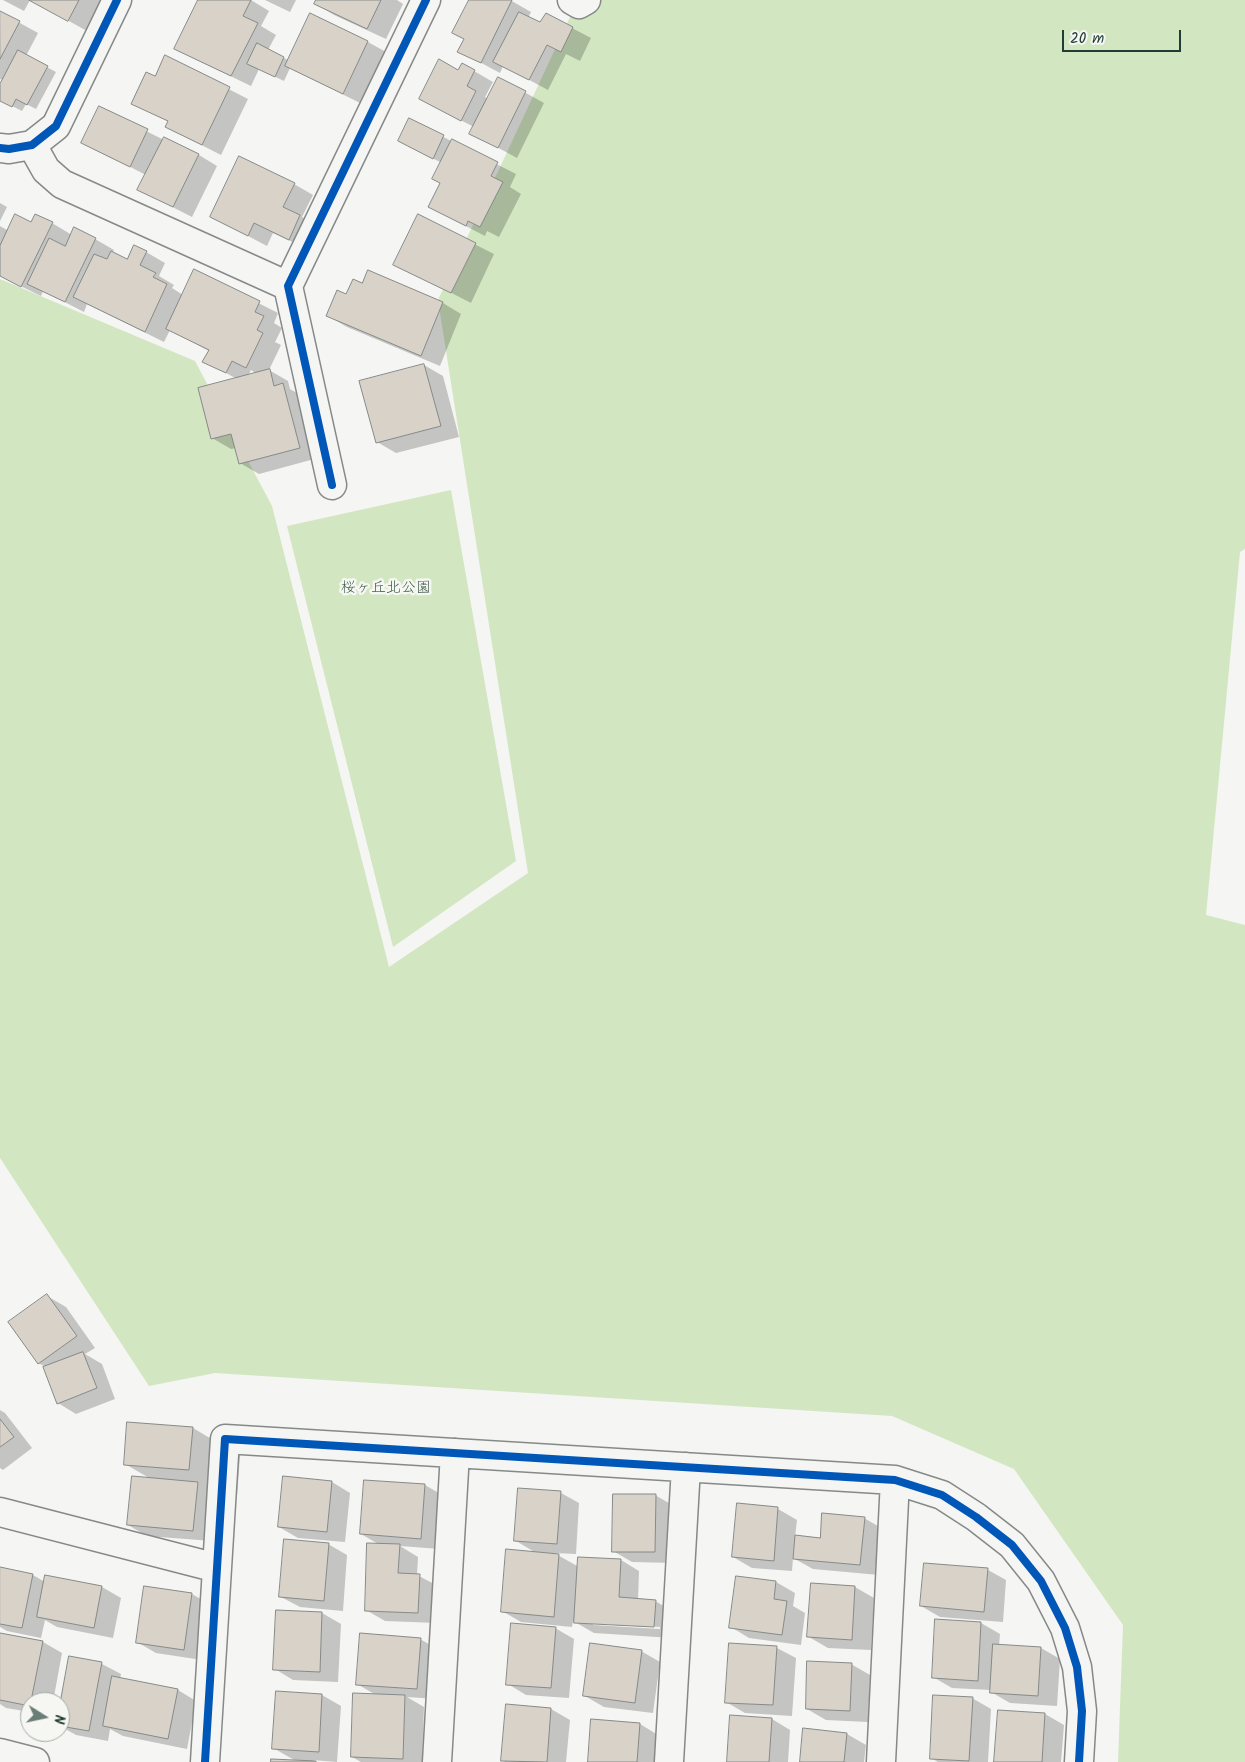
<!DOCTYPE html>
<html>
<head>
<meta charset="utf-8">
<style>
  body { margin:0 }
  #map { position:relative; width:1245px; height:1762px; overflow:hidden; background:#f5f5f3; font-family:Kalam,sans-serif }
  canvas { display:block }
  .north { position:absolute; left:20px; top:1692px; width:50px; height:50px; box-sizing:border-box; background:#f6f6f2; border:1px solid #a0aca6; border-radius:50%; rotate:100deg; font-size:14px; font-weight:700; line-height:20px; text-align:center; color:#1f3d34 }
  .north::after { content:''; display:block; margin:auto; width:18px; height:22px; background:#6a7d77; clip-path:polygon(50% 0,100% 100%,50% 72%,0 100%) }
  .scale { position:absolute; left:1062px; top:30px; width:119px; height:22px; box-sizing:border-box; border:2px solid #1f3d34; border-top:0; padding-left:6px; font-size:15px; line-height:18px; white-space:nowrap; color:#1f3d34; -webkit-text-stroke:4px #f6f6f2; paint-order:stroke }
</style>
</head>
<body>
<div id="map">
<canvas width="1245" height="1762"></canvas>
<div class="north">N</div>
<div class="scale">20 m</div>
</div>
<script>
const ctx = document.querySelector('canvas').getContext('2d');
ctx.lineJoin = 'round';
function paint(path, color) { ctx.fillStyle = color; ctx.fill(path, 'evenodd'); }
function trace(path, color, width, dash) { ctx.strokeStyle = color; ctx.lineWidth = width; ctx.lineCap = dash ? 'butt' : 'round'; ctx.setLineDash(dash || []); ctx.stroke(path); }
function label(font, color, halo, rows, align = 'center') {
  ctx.font = font + ' Kalam,"Klee One",sans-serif'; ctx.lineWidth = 5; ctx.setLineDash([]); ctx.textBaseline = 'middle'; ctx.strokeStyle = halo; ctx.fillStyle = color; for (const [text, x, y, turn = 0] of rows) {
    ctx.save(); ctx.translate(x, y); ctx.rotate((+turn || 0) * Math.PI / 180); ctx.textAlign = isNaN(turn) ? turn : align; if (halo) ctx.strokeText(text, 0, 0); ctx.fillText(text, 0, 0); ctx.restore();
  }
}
paint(new Path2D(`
  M578 0H1245V549L1240 552 1206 915 1245 925V1762H1118L1123 1625 1014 1469 892 1416 215 1373 149 1386 0 1158V279L195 361 272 506 389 967 528 873 438 300Z
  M451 490 516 861 393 947 287 526Z`), '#d2e7c1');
paint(new Path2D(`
  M3 0H30L24 11Z
  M31 0H104L87 31Z
  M200 0H251L269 11 261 26 276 35 268 50 288 60 368 42 386 52 362 104 290 68 284 81 259 69 251 86 195 59 176 49Z
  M265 0H296L290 12Z
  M317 0H397L403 4 386 39 334 15 316 4Z
  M470 0H510L531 12 528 18 541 24 572 28 591 38 580 61 566 54 548 90 503 66 500 73 459 51 466 39Z
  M0 12 38 33 26 56 56 72 36 109 26 104 22 111 0 100V86L3 80 0 79Z
  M166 57 248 99 221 155 166 127 169 122 133 103 155 78Z
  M459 71H474L493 82 485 97 488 99 499 78 544 103 517 158 471 133 474 127 439 109Z
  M100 108 164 140V138L199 155 217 166 192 217 139 190 146 175 83 143Z
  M410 120 516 174 510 187 521 194 499 237 487 231 485 236 448 217 441 183 442 163 408 146Z
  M294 184 313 195 302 217 318 227 308 249 273 233 267 246 212 217Z
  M0 203 7 207 0 221Z
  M419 216 494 254 471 303 395 264Z
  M32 223H52L72 235 95 239 114 250 112 253 128 260 146 252 165 263 159 276 174 285 172 288 183 295 195 271 278 313 274 323 282 328 275 342 281 345 269 370 288 381 290 389 302 396 318 458 259 474 240 463 236 448 231 449 212 438 237 379 204 361 209 351 170 330 164 342 87 304 84 312 43 291 41 296 0 276V226L9 231ZM251 370 257 374 248 376Z
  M368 272 443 303 461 314 440 366 347 327 328 316 347 296 363 284Z
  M424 365 443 376 459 437 396 453 377 442Z
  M47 1296 66 1307 95 1348 85 1354 102 1364 115 1399 76 1414 58 1403 44 1366 38 1363Z
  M0 1410 5 1413 32 1448 3 1470 0 1468Z
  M193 1428 240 1456 237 1496 216 1495 212 1541 147 1536 128 1525 151 1479 125 1464Z
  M332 1482 350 1493 345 1542 298 1538 279 1527Z
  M425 1485 444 1496 440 1549 400 1546 418 1557 417 1575 438 1586 437 1623 385 1621 366 1610 380 1545 361 1534Z
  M561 1493 579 1503 576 1554 554 1553 579 1567 621 1560 639 1571 638 1600 655 1601 674 1612 673 1638 594 1633 573 1621 572 1627 521 1622 502 1611 538 1554 516 1541ZM593 1623 660 1627V1629L593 1625Z
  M655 1495 674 1506V1563L632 1562 613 1551Z
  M738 1504 778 1509 797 1520 795 1537 821 1539 864 1518 883 1529 879 1575 813 1569 793 1558 792 1571 752 1568 733 1557Z
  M328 1544 347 1555 343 1611 300 1607 281 1597Z
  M0 1568 33 1575 45 1582 46 1577 102 1587 121 1598 113 1638 57 1627 45 1620 41 1638 7 1631 0 1627Z
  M988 1570 1006 1580 1003 1622 940 1617 921 1606Z
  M776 1582 795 1593 793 1606 805 1613 801 1645 749 1638 731 1627Z
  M145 1587 192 1594 211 1605 202 1660 156 1653 137 1642Z
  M855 1587 874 1598 871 1650 828 1648 809 1637Z
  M322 1613 341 1624 338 1682 293 1680 275 1669Z
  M981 1623 1000 1634 999 1646 1041 1648 1060 1659 1057 1706 1010 1703 991 1692V1690L952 1688 933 1677Z
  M555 1628 574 1639 569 1698 526 1695 508 1684Z
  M0 1635 43 1642 62 1653 53 1702H30V1712L6 1708 0 1704Z
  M420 1639 439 1650 436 1699 407 1697 424 1707 422 1762H361L352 1757 376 1695 357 1684Z
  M730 1645 777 1648 796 1658 792 1716 745 1713 726 1702Z
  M641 1651 660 1662 653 1713 604 1707 585 1696Z
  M70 1657 102 1664 121 1674 120 1679 178 1690 196 1701 187 1749 123 1736 110 1729 108 1741 76 1735 60 1726V1710Z
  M851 1664 870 1675 868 1722 826 1720 807 1709Z
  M322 1695 341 1706 337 1762 312 1760 315 1762H272L296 1761 273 1748Z
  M972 1698 991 1709 988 1762H938L931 1758Z
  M507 1706 551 1709 570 1720 566 1762H505L503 1760Z
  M1045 1714 1064 1725 1061 1762H996Z
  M772 1719 790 1730 788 1762H728Z
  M640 1724 658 1735 656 1762H589Z
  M847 1734 866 1745 864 1762H801Z`), '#0003');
const building = new Path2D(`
  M29 0H79L68 21Z
  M198 0H251L243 16 258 23 231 76 174 49Z
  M316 0H381L367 29 314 4Z
  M469 0H512L481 63 457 52 464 39 452 33Z
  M0 11 20 21 0 59Z
  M519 12 540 22 546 13 573 27 561 52 547 45 529 80 493 62Z
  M310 13 368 41 343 94 285 66Z
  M257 43 284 57 275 77 247 64Z
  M18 50 48 66 27 105 16 99 12 107 0 101V84Z
  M165 55 230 87 202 145 165 127 168 121 131 104 146 72 155 76Z
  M439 59 458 70 462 63 475 70 467 86 476 91 461 121 419 99Z
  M498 77 526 91 498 148 469 134Z
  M99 106 148 129 130 167 81 143Z
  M409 118 444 135 433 159 398 141Z
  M164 137 199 154 173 207 137 190Z
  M452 139 498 162 491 176 503 182 480 227 468 221 466 226 428 207 440 183 432 179Z
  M239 156 295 183 283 207 300 215 289 240 254 223 248 236 210 217Z
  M15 214 31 222 35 214 53 222 21 287 0 276V246Z
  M418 214 476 243 451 293 393 265Z
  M74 227 96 238 65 302 27 284 49 238 65 246Z
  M134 245 147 251 140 265 156 273 153 277 167 284 145 332 73 297 94 254 107 259 111 251 127 259Z
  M194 269 260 301 255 312 264 316 257 330 263 333 246 368 232 361 226 373 202 362 209 350 166 329Z
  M368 270 443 302 421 356 326 316 337 290 346 294 353 279 362 283Z
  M424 364 441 426 376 443 359 381Z
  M270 369 274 386 283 383 300 448 239 464 231 434 211 439 198 388Z
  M47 1294 77 1336 38 1364 8 1322Z
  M83 1352 97 1388 57 1404 43 1367Z
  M0 1419 14 1437 0 1447Z
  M127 1422 193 1427 189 1470 124 1465Z
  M132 1476 198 1482 193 1531 127 1525Z
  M283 1476 332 1481 327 1532 278 1527Z
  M364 1480 425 1484 421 1539 360 1534Z
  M518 1488 561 1491 557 1544 514 1541Z
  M613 1494H656L655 1552H612Z
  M737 1503 778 1507 774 1561 732 1557Z
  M822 1513 865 1517 860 1565 793 1559 795 1535 820 1538Z
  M284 1539 329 1543 324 1601 279 1597Z
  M367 1543 400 1544 398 1573 420 1574 418 1613 365 1611Z
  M506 1549 559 1554 554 1617 501 1612Z
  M578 1557 621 1559 619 1597 656 1600 654 1627 574 1623Z
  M924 1563 988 1568 984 1612 920 1606Z
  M0 1567 33 1574 22 1628 0 1624Z
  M45 1575 102 1586 94 1628 37 1617Z
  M736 1576 776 1581 774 1599 787 1601 782 1635 729 1628Z
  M811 1583 855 1586 852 1640 807 1637Z
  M144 1586 192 1593 184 1650 136 1643Z
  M276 1610 322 1612 320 1672 273 1670Z
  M935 1619 981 1622 978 1681 932 1678Z
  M511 1623 556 1627 551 1688 506 1685Z
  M0 1633 43 1641 30 1706 0 1700Z
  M360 1633 421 1638 417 1689 356 1685Z
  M590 1643 642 1650 635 1703 583 1696Z
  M729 1643 777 1646 773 1705 725 1703Z
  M993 1644 1041 1647 1038 1696 990 1693Z
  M69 1656 102 1662 89 1731 60 1726V1704Z
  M807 1661 852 1663 850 1711 806 1709Z
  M112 1676 178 1689 168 1739 103 1726Z
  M276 1691 322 1694 319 1752 272 1749Z
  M353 1693 405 1695 403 1759 351 1757Z
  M933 1695 973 1697 969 1761 930 1759Z
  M506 1704 551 1708 547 1762 501 1761Z
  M998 1710 1045 1713 1042 1762H994Z
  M730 1715 772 1718 769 1762H727Z
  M591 1719 640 1723 637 1762H588Z
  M803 1728 847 1733 844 1762H800Z
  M271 1759 316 1761V1762H271Z`);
paint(building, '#d9d2c9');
trace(building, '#858a88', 1);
const minor = new Path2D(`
  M572 0 579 4 586 0
  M32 145 46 170 62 184 288 286
  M0 148 9 149 32 145 56 126 117 0
  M332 485 288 286 426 0
  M0 1512 217 1568
  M0 1753 35 1762
  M205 1762 225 1439 895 1480 942 1495 976 1517 1012 1545 1041 1581 1065 1628 1077 1667 1082 1711 1079 1762
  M437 1762 455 1453
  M669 1762 686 1467
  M881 1762 895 1480`);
trace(minor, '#858a88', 31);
trace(minor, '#f5f5f3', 28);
trace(new Path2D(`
  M0 148 9 149 32 145 56 126 117 0
  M332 485 288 286 426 0
  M205 1762 225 1439 895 1480 942 1495 976 1517 1012 1545 1041 1581 1065 1628 1077 1667 1082 1711 1079 1762`), '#0057b8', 8);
label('15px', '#3d5d48', '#f6f6f2', [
  ["桜ヶ丘北公園",386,589]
]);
</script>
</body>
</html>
